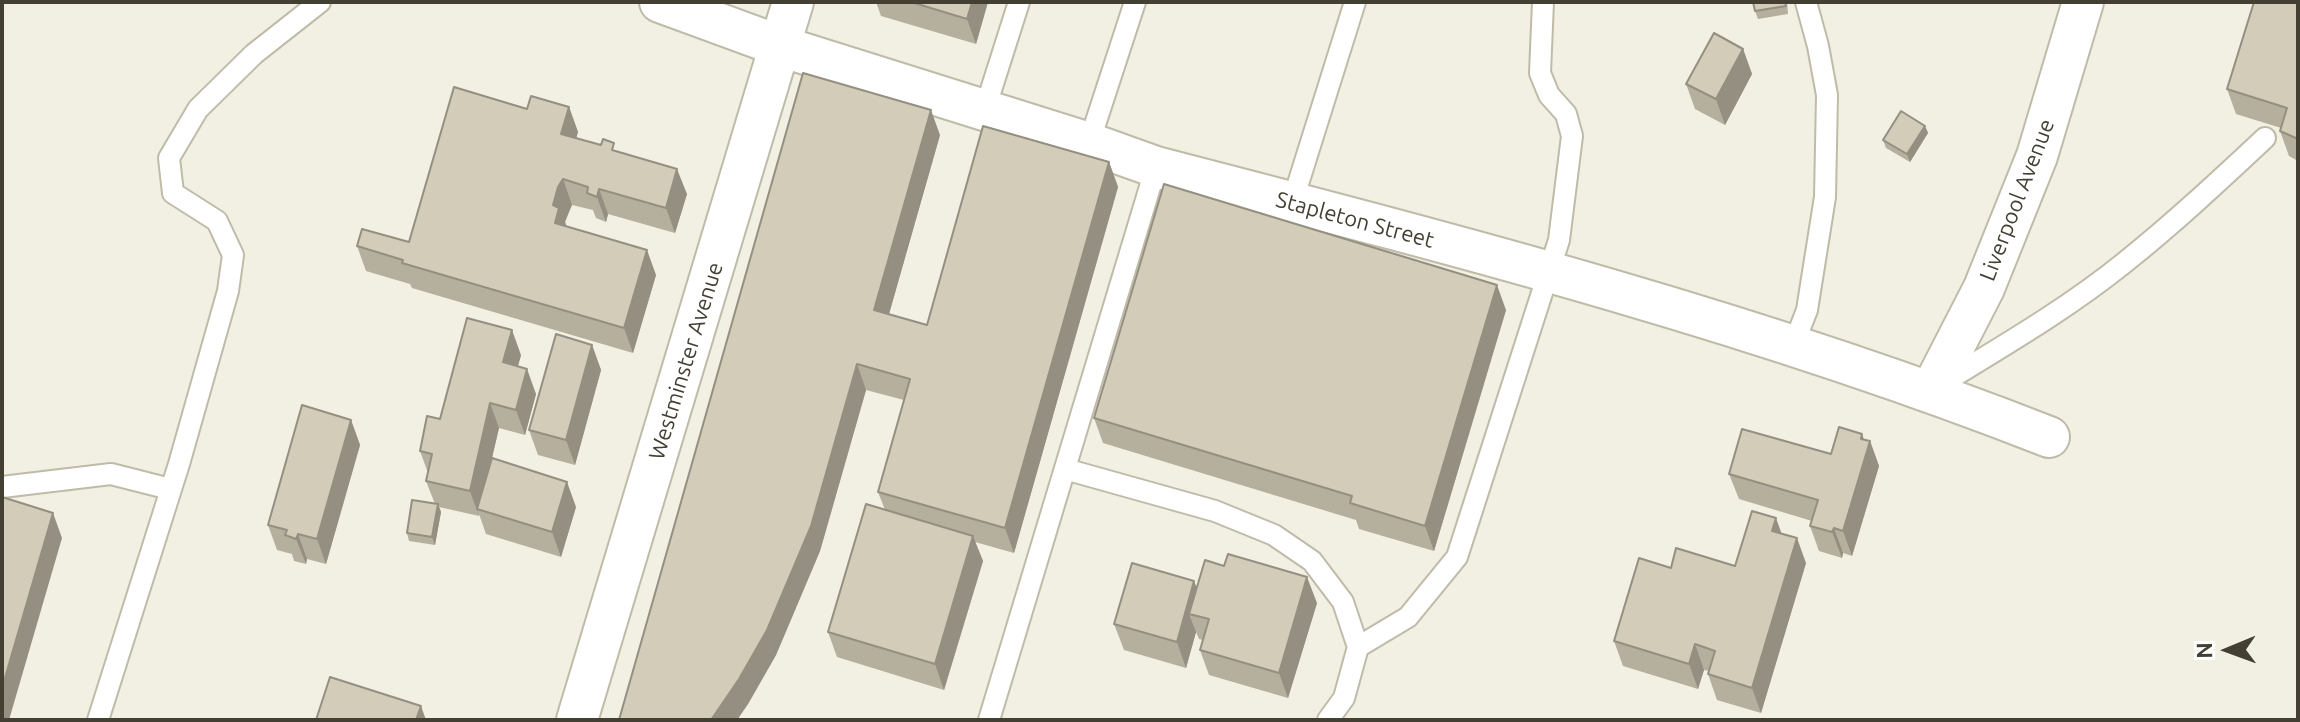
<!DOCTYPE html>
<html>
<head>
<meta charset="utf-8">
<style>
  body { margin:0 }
  #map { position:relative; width:2300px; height:722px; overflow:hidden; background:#f2efe3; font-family:Ubuntu,sans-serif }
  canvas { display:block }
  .frame { position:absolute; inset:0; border:4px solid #433f33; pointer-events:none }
  .north { position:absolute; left:2188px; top:610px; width:80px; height:80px; -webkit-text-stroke:6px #fff; paint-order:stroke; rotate:269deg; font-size:22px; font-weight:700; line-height:32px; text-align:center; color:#433f33 }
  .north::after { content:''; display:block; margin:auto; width:28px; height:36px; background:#433f33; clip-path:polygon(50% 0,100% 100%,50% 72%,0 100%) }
</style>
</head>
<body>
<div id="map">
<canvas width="2300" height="722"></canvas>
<div class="frame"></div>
<div class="north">N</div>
</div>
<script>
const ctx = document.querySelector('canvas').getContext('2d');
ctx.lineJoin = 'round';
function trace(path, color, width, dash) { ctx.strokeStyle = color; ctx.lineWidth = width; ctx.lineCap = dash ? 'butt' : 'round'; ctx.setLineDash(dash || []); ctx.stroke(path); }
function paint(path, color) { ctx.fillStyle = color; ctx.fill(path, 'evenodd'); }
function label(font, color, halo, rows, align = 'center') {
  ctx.font = font + ' Ubuntu,sans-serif'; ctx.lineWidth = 6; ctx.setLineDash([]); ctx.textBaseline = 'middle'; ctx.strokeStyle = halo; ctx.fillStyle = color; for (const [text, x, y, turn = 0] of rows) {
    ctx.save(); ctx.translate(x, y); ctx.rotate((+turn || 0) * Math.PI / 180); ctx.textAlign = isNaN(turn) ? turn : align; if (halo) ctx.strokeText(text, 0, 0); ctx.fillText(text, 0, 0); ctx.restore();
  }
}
const lane = new Path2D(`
  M984 112 1019 2
  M1089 143 1135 2
  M1292 203 1355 2
  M1793 346 1807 310 1825 197 1827 95 1818 46 1806 2
  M1941 384C2003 346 2067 309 2124 263 2173 224 2219 181 2265 138
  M1065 469 1215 511 1274 535 1312 561 1343 602 1358 647 1344 698 1328 720
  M2 487 111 474 170 489
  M1358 647 1408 617 1457 557 1559 240 1572 136 1566 114 1549 95 1540 73 1543 2
  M98 720 179 464 228 291 233 255 217 221 173 193 169 158 198 109 254 54 320 2
  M989 720 1156 167`);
const street = new Path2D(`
  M660 2 780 46 1089 143 1156 167C1457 245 1759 323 2049 437
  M1931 391 1984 288 2037 156 2083 2
  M577 720 793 2`);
trace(lane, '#c0bba8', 24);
trace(street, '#c0bba8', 44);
trace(lane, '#fff', 20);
trace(street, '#fff', 40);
paint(new Path2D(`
  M876 2H988L976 44 881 16Z
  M1787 2 1788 14 1758 19 1755 11Z
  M2298 2V161L2289 156 2280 131 2281 128 2236 114 2227 89Z
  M1743 49 1752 74 1725 125 1695 109 1686 84Z
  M569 107 578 132 576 138 618 152 687 194 675 233 608 214 606 222 596 218 593 210 572 205 568 212 565 222 566 226 656 275 633 353 412 288 410 284 366 271 357 246 409 242 527 109Z
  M1925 126 1928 133 1910 162 1886 148 1883 140Z
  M940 135 889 314 927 325 1109 162 1118 187 1014 553 975 542 983 561 944 690 837 657 828 632 885 510 878 492 904 400 866 390 820 551 776 655 748 704 737 720H619Z
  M1506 310 1434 551 1359 529 1356 520 1103 443 1094 418Z
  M592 345 601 370 575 465 538 455 529 430Z
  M521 355 518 366 536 394 525 435 499 428 490 465 576 507 561 557 486 534 479 514V516L439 507 441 512 435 545 409 541 407 533 435 504 426 481 428 473 420 451 440 419Z
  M351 420 360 445 326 564 307 559 306 564 294 561 292 554 277 550 268 525Z
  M1864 440 1870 441 1879 466 1852 556 1843 553 1842 558 1819 551 1810 526 1812 521 1739 499 1729 474 1831 454Z
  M1782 533 1806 563 1761 713 1717 700 1708 674 1709 671 1704 670 1698 689 1623 666 1614 641 1671 568 1735 566Z
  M1194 581 1197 588 1317 603 1288 698 1209 675 1200 650 1203 640 1199 639 1196 632 1186 668 1124 650 1114 624Z`), '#b5af9e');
paint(new Path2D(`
  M972 2H988L976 44 967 19Z
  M1743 49 1752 74 1725 125 1716 99Z
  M569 107 578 132 570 159 561 134Z
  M931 110 940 135 883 335 874 310Z
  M1925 126 1928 133 1910 162 1907 154Z
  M1109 162 1118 187 1014 553 1005 528Z
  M677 169 687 194 675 233 666 208Z
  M563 179 572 205 565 222 569 233 555 223 553 205 558 187Z
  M599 189 608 214 606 222 597 197Z
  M647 250 656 275 633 353 624 328Z
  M1497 285 1506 310 1434 551 1425 526Z
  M512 330 521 355 512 387 503 362Z
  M592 345 601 370 575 465 566 440Z
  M857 364 866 390 820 551 776 655 748 704 737 720H711Z
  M527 369 536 394 525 435 516 410Z
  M490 403 499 428 480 510 477 509 479 516 470 491Z
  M351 420 360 445 326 564 317 539Z
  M1862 434 1867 448 1870 441 1879 466 1852 556 1843 531Z
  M567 482 576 507 561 557 552 532Z
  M438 504 441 512 435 545 432 537Z
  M53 513 62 538 9 720H2V688Z
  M1776 518 1785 543 1772 531Z
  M1834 528 1843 553 1842 558 1832 532Z
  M298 534 307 559 306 564 296 539Z
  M973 536 983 561 944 690 935 664Z
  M1797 538 1806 563 1761 713 1752 688Z
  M1307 577 1317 603 1288 698 1279 673Z
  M1194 581 1203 606 1189 614 1196 632 1186 668 1177 642Z
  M1695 644 1704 670 1698 689 1689 664Z
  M421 706 426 720H416Z`), '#948f81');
const building = new Path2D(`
  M911 2H972L967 19Z
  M1753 2H1785L1786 6 1755 11Z
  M2254 2H2298V139L2280 131 2287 108 2227 89Z
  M1714 33 1743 49 1716 99 1686 84Z
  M803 73 931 110 874 310 927 325 983 126 1109 162 1005 528 878 492 910 379 857 364 811 526 767 630 739 679 711 720H619Z
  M454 87 527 109 531 96 569 107 561 134 601 145 603 139 614 143 612 150 677 169 666 208 599 189 597 197 587 193 588 187 563 179 558 187 553 205 559 208 555 223 647 250 624 328 402 263 403 260 357 246 362 229 409 242Z
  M1901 111 1925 126 1907 154 1883 140Z
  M1164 184 1497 285 1425 526 1350 503 1352 496 1094 418Z
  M467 318 512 330 503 362 527 369 516 410 490 403 470 491 426 481 432 454 420 451 427 416 440 419Z
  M556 334 592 345 566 440 529 430Z
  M302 405 351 420 317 539 298 534 296 539 285 535 287 530 268 525Z
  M1839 427 1862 434 1861 439 1870 441 1843 531 1834 528 1832 532 1810 526 1818 500 1729 474 1742 429 1831 454Z
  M492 458 567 482 552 532 477 509Z
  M2 497 53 513 2 688Z
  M412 500 438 504 432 537 407 533Z
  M866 504 973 536 935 664 828 632Z
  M1752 511 1776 518 1772 531 1797 538 1752 688 1708 674 1715 651 1695 644 1689 664 1614 641 1639 558 1671 568 1676 548 1735 566Z
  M1228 554 1307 577 1279 673 1200 650 1209 619 1189 614 1205 560 1224 566Z
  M1132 563 1194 581 1177 642 1114 624Z
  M330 677 421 706 416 720H316Z`);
paint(building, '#d3ccb8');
trace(building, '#948f81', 2);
label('22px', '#433f33', '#fff', [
  ["Liverpool Avenue",2017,200,-69],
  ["Stapleton Street",1355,220,15],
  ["Westminster Avenue",686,361,-73]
]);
</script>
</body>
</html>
